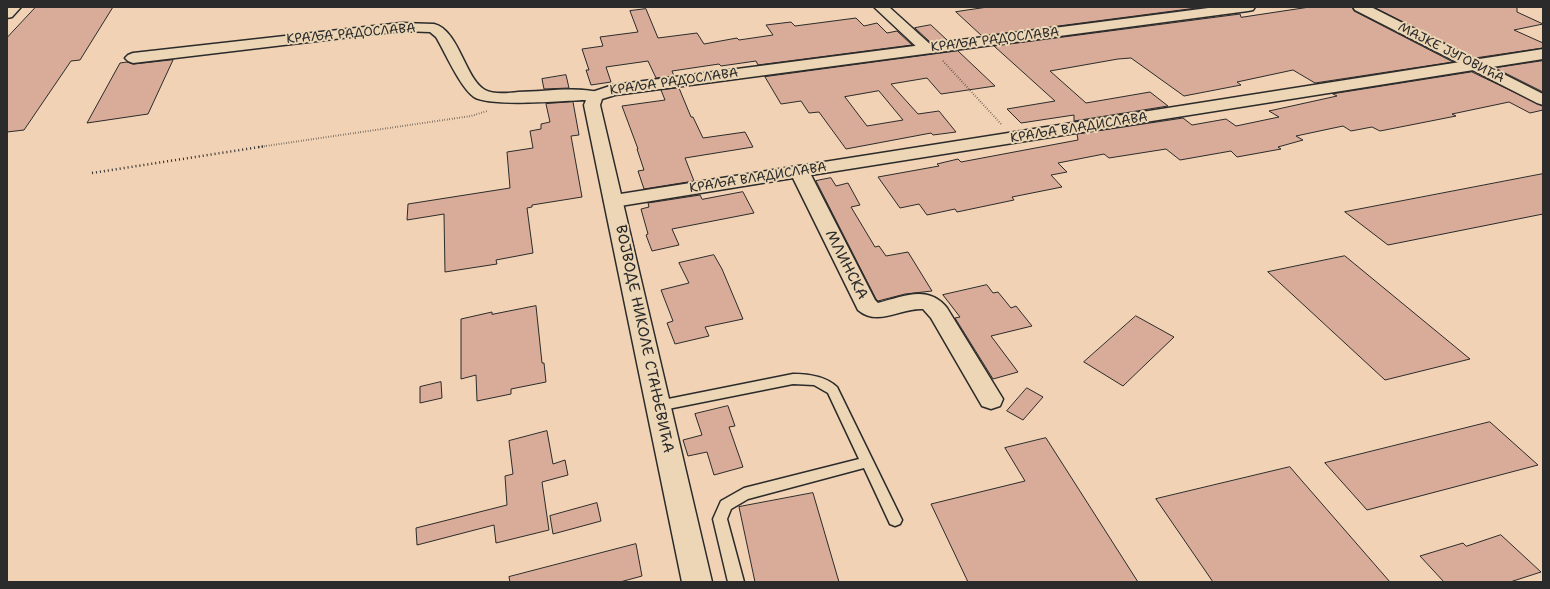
<!DOCTYPE html>
<html>
<head>
<meta charset="utf-8">
<style>
  body { margin:0 }
  #map { position:relative; width:1550px; height:589px; overflow:hidden; background:#f1d2b4; font-family:"Shantell Sans",sans-serif }
  canvas { display:block }
  .frame { position:absolute; inset:0; border:8px solid #2b2b2b; pointer-events:none }
</style>
</head>
<body>
<div id="map">
<canvas width="1550" height="589"></canvas>
<div class="frame"></div>
</div>
<script>
const ctx = document.querySelector('canvas').getContext('2d');
ctx.lineJoin = 'round';
function paint(path, color) { ctx.fillStyle = color; ctx.fill(path, 'evenodd'); }
function trace(path, color, width, dash) { ctx.strokeStyle = color; ctx.lineWidth = width; ctx.lineCap = dash ? 'butt' : 'round'; ctx.setLineDash(dash || []); ctx.stroke(path); }
function label(font, color, halo, rows, align = 'center') {
  ctx.font = font + ' "Shantell Sans",sans-serif'; ctx.lineWidth = 4; ctx.setLineDash([]); ctx.textBaseline = 'middle'; ctx.strokeStyle = halo; ctx.fillStyle = color; for (const [text, x, y, turn = 0] of rows) {
    ctx.save(); ctx.translate(x, y); ctx.rotate((+turn || 0) * Math.PI / 180); ctx.textAlign = isNaN(turn) ? turn : align; if (halo) ctx.strokeText(text, 0, 0); ctx.fillText(text, 0, 0); ctx.restore();
  }
}
const building = new Path2D(`
  M36 7H113L80 60 71 61 24 130 7 132V38Z
  M988 7H1204L982 36 956 12Z
  M1310 7H1352L1354 11 1453 62 1315 83 1293 70 1237 82 1241 85 1184 96 1131 58 1118 59 1050 71 1086 103 1150 92 1168 106 1074 121V115L1021 123 1007 109 1055 101 994 46 1240 14 1241 17Z
  M1374 7H1517V12L1543 24 1514 30 1543 43V48L1475 58Z
  M646 9 658 38 697 33 704 44 737 38 739 40 773 35 766 25 791 22 795 26 856 18 864 26 877 23 887 33 897 31 912 45 758 65 756 61 721 66 719 64 672 71 674 76 656 78 648 61 606 67 611 82 591 85 586 70H589L582 49 603 46 600 37 638 32 630 11Z
  M931 25 947 40 930 42 915 28Z
  M958 51 995 86 941 94 927 78 891 84 918 114 939 111 956 132 933 135 931 133 846 149 819 112 809 113 801 101 781 104 765 77ZM879 91 903 120 867 126 845 97Z
  M173 60 148 114 87 123 120 63 127 62 133 64Z
  M1543 61V92L1495 68Z
  M1472 72 1543 106V110L1530 113 1509 102 1452 114 1456 116 1380 131 1372 127 1351 131 1343 126 1296 136 1303 140 1278 147 1281 149 1237 157 1231 151 1180 160 1166 149 1109 158 1104 154 1058 163 1067 172 1051 175 1062 187 1012 197 1014 200 957 212 955 209 927 215 919 204 900 208 878 177 939 166 937 164 958 159 961 162 1078 140 1077 134 1183 118 1192 125 1226 119 1236 126 1279 117 1269 111 1337 96 1333 94Z
  M566 75 569 88 544 89 542 79Z
  M679 88 691 117H693L703 138 745 132 753 147 685 158 694 181 644 189 638 171 644 170 637 149H638L622 106 665 100 661 90Z
  M573 102 579 135 571 136 582 197 532 205V207L527 208 533 253 496 260 497 264 445 272 444 214 407 220 408 204 510 188 507 152 533 148 530 131 541 129V124L550 122 546 104Z
  M1543 174V214L1388 245 1345 212Z
  M831 178 836 186 848 183 860 205 851 207 875 247 879 246 886 256 908 252 932 291 905 294 878 301 876 299 816 181Z
  M743 192 754 213 672 229 679 245 652 251 646 235 648 234 641 209 649 207 648 203 700 195 702 199Z
  M714 255 722 269 743 319 705 327 709 336 675 344 667 323 673 321 661 290 689 283 679 263Z
  M1345 256 1470 359 1385 380 1268 272Z
  M987 285 993 293 998 292 1011 308 1016 306 1032 326 991 336 1018 372 993 379 955 318 960 317 943 295Z
  M536 306 542 363H544L546 382 511 389V394L477 401 476 375 461 379V319L492 312V314Z
  M1136 316 1174 337 1123 386 1084 362Z
  M441 382 442 398 420 403V387Z
  M1027 388 1043 397 1023 420 1007 411Z
  M728 406 735 426 729 427 743 467 714 475 707 452 688 456 683 440 702 435 695 414Z
  M1490 422 1538 465 1367 510 1325 463Z
  M547 431 553 464 565 460 568 475 542 482 549 530 496 543 494 525 417 545 416 528 507 505 505 476 513 474 509 441Z
  M1046 438 1138 582H968L931 504 1025 481 1005 448Z
  M1290 467 1296 474 1390 582H1213L1156 499Z
  M813 493 839 582H755L739 507Z
  M597 503 601 521 553 534 550 516Z
  M1501 535 1541 572 1510 582H1444L1420 556 1463 543 1466 546Z
  M636 544 642 576 620 582H510L509 577Z`);
paint(building, '#d8ac98');
trace(building, '#2b2b2b', 1);
const lane = new Path2D(`
  M793 374C809 374 825 376 837 387L902 520 900 524 895 526 890 524 864 468 748 499 731 509 727 519 744 582H728L713 519 721 501 744 488 859 459 828 393 814 385 793 384 658 411 654 409 652 406 654 403 658 401Z`);
const street = new Path2D(`
  M874 7H889L931 45 933 48 931 51 926 52 921 51Z
  M401 23 434 24C459 30 465 79 485 90 494 95 509 93 518 92 544 92 576 86 601 93L603 96 601 99 595 101 584 100C563 101 489 107 474 97 460 87 445 52 436 37L430 32 401 31 133 63 128 61 125 58 128 55 133 53Z
  M1543 49V59L811 175 875 300 878 303C902 297 928 284 947 308L1003 399 1000 406 991 409 982 406 931 318 923 309C900 308 878 327 858 310L793 178 614 207 607 205 604 201 607 197 614 195Z`);
const secondary = new Path2D(`
  M7 7H21L12 17 7 18Z
  M1216 7H1255L1253 10 1248 11 615 95 602 99 600 105 712 582H682L584 105 589 93 613 85Z
  M1353 7H1371L1543 94V105L1537 103 1355 10Z`);
trace(lane, '#2b2b2b', 3);
trace(street, '#2b2b2b', 3);
trace(secondary, '#2b2b2b', 3);
trace(new Path2D(`
  M943 61 1002 125
  M259 147 471 116 487 111`), '#2b2b2b', 2, [0.5, 2]);
trace(new Path2D(`
  M92 173 266 146`), '#2b2b2b', 2.5, [1, 3]);
paint(lane, '#ecd6b5');
paint(street, '#ecd6b5');
paint(secondary, '#ecd6b5');
label('13px', '#2b2b2b', '#ecd6b5', [
  ["КРАЉА РАДОСЛАВА",351,34,-5],
  ["КРАЉА РАДОСЛАВА",995,40,-7],
  ["МАЈКЕ ЈУГОВИЋА",1451,53,27],
  ["КРАЉА РАДОСЛАВА",674,82,-8],
  ["КРАЉА ВЛАДИСЛАВА",1079,128,-9],
  ["КРАЉА ВЛАДИСЛАВА",758,178,-9]
]);
label('15px', '#2b2b2b', '#ecd6b5', [
  ["МЛИНСКА",846,265,63],
  ["ВОЈВОДЕ НИКОЛЕ СТАЊЕВИЋА",644,339,78]
]);
</script>
</body>
</html>
